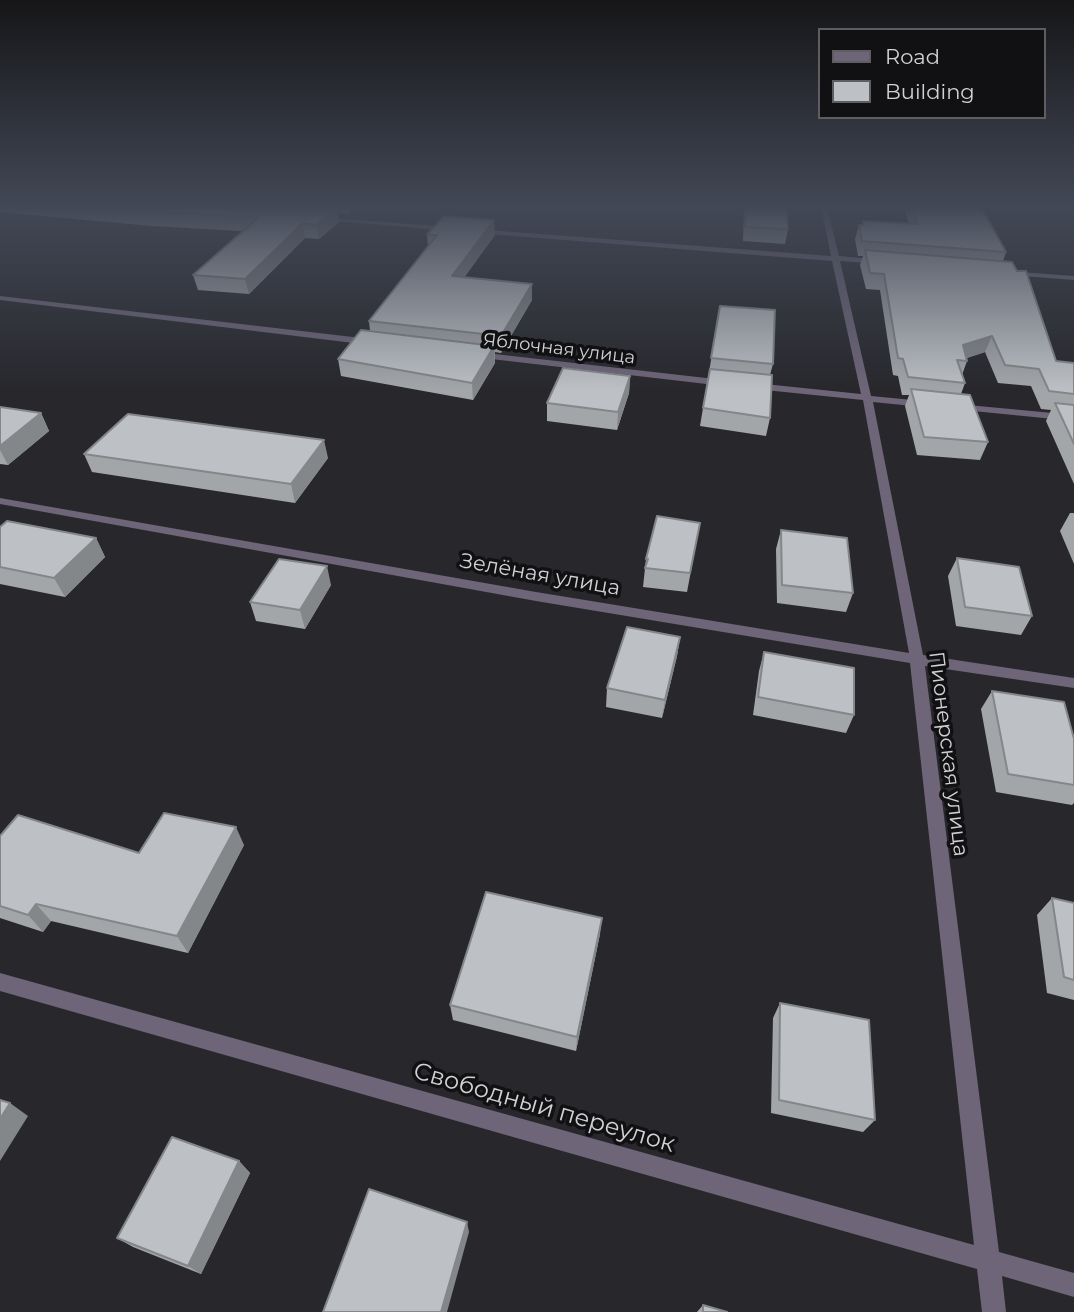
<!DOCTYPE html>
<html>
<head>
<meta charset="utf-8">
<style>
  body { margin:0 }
  #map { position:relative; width:1074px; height:1312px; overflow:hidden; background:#28282c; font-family:Montserrat,sans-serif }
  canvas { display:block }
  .legend { position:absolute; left:818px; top:28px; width:228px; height:91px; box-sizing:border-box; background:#111113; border:2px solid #5e5e60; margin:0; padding:9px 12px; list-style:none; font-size:21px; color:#d1d1d4 }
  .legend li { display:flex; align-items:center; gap:14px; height:35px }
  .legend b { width:35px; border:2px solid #5e5e60 }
</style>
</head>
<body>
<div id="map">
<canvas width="1074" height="1312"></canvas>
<ul class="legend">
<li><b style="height:9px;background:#6e6578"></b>Road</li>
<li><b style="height:19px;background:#bdc1c5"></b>Building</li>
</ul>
</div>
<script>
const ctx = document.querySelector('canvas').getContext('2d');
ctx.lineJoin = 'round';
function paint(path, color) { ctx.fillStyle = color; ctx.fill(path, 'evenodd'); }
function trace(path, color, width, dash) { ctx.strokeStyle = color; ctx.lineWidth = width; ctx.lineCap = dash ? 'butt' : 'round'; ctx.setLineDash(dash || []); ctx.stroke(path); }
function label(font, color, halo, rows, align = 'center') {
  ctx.font = font + ' Montserrat,sans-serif'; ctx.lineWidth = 7; ctx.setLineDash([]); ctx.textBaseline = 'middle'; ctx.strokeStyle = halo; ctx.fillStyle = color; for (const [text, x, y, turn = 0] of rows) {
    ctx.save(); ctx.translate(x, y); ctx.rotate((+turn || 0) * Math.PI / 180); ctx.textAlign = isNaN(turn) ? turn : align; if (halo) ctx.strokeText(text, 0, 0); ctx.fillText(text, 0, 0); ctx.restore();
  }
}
paint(new Path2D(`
  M821 207H827L839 256 881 260 885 262 881 264 840 261 871 396 923 401 928 404 923 407 873 402 923 655 1074 678V688L925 666 999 1252 1074 1273V1297L1002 1276 1006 1312H982L977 1269 0 991V973L974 1245 910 663 536 601 0 504V498L536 592 909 653 863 400 755 389 750 386 755 383 861 394 832 261 475 233 471 231 475 229 831 256Z
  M320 217 452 227 456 229 452 231 322 220Z
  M1006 271 1074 276V280L1009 275 1005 273Z
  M0 296 370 339 374 342 370 345 0 300Z
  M477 352 724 380 729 383 724 386 474 357V353Z
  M957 404 1074 415V421L953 409 952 407Z`), '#6e6578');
paint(new Path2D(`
  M0 207H356L348 214 338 213 339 222 319 239 305 238 249 294 198 290 193 275 242 231 152 226 0 212Z
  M744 207H786L788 229 785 244 743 241Z
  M904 207H981L1006 252 1003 261 1056 361 1074 363V484L1046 421 1051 410 1041 409 1031 386 998 383 985 352 967 358V361L962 375 965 383 961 394 988 442 980 460 917 455 905 406 909 395H902L898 376 893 375 880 290 866 289 860 265 863 256H858L855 239 859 225H862L863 221 909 224Z
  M427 235H495L464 277 532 284V300L501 353 495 352V363L473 400 341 376 338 359 370 331 369 321 428 246Z
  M720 306 773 364 770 375V418L766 436 700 426Z
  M630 376 629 393 617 430 547 421V403Z
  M0 407 41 413 49 431 8 465 0 464Z
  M84 454 328 458 295 503 92 472Z
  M1070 513H1074V564L1060 531Z
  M700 523 687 592 643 587 646 559Z
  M0 527 96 538 105 557 65 597 0 584Z
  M781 530 853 593 846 612 777 603 776 549Z
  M957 558 1032 616 1021 635 956 626 948 576Z
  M331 585 305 629 256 621 250 602Z
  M680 637 677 656 662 718 606 707 607 688Z
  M764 652 854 715 846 733 753 715 759 671Z
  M992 691 1074 739V803L1072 805 996 792 981 709Z
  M0 836 139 853 244 845 188 953 51 921 43 932 0 918Z
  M1052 898 1074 903V1000L1047 993 1037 915Z
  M600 934 576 1051 453 1020 450 1005Z
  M780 1003 875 1120 863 1132 771 1113 773 1018Z
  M239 1161 250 1173 201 1274 133 1247 117 1238Z
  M703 1305 727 1312H697Z`), '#a3a6a9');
paint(new Path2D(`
  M337 207 339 222 319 239 316 225Z
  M347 207H356L348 214Z
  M494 220 495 235 454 292 452 276Z
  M303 223 305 238 249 294 245 279Z
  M532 284V300L501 353V336Z
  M992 336 985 352 960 360 963 345Z
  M494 346 495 363 473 400 472 383Z
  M630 376 629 393 617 430 618 412Z
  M41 413 49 431 8 465 0 450V446Z
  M324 440 328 458 295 503 291 484Z
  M96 538 105 557 65 597 54 578Z
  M327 566 331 585 305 629 300 610Z
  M680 637 677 656 662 718 665 700Z
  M236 827 244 845 188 953 177 936Z
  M36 904 51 921 43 932 28 915Z
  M602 918 600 934 576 1051 577 1037Z
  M10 1103 28 1116 0 1161V1119Z
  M239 1161 250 1173 201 1274 188 1266Z
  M467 1222 469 1232 447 1312H441Z`), '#84878a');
const building = new Path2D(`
  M105 207H337L316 225 303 223 245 279 193 275 258 218 147 211Z
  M746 207H786L788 229 745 227Z
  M912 207H981L1006 252 862 241 859 225H864L863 221 917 224Z
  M444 216 494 220 452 276 532 284 501 336 369 321 437 235H427Z
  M865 250 1012 262 1017 271H1026L1056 361 1074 363V394L1049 391 1039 369 1005 365 992 336 963 345 967 361 957 360 965 383 908 377 903 359 898 358 884 274 870 273Z
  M720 306 775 310 773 364 711 358Z
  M361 330 494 346 472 383 338 359Z
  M563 368 630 376 618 412 547 403Z
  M710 369 772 375 770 418 703 408Z
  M911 389 970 395 988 442 924 437Z
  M1055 403 1074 405V444Z
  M0 407 41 413 0 446Z
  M128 414 324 440 291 484 84 454Z
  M657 516 700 523 690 573 645 568 648 559H646Z
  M7 521 96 538 54 578 0 567V527Z
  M781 530 847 538 853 593 782 585Z
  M957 558 1019 567 1032 616 965 607Z
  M279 559 327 566 300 610 250 602Z
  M627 627 680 637 665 700 607 688Z
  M764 652 854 668V715L758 697Z
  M992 691 1064 702 1074 739V785L1008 774Z
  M164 813 236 827 177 936 36 904 28 915 0 906V836L18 815 139 853Z
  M486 892 602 918 577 1037 450 1005Z
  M1052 898 1074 903V980L1064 977Z
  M780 1003 869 1020 875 1120 779 1100Z
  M0 1100 10 1103 0 1119Z
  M172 1137 239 1161 188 1266 117 1238Z
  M369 1189 467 1222 441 1312H323Z
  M703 1305 727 1312H703Z`);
paint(building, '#bdc1c5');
trace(building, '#84878a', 2);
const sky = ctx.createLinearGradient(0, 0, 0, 391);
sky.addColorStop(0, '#161618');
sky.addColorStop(0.53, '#424856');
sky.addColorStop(1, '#42485600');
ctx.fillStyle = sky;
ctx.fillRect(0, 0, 1074, 391);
label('18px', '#d1d1d4', '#111113', [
  ["Яблочная улица",559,349,7]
]);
label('21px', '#d1d1d4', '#111113', [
  ["Зелёная улица",540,575,10],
  ["Пионерская улица",948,754,83]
]);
label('24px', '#d1d1d4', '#111113', [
  ["Свободный переулок",544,1108,16]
]);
</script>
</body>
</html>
